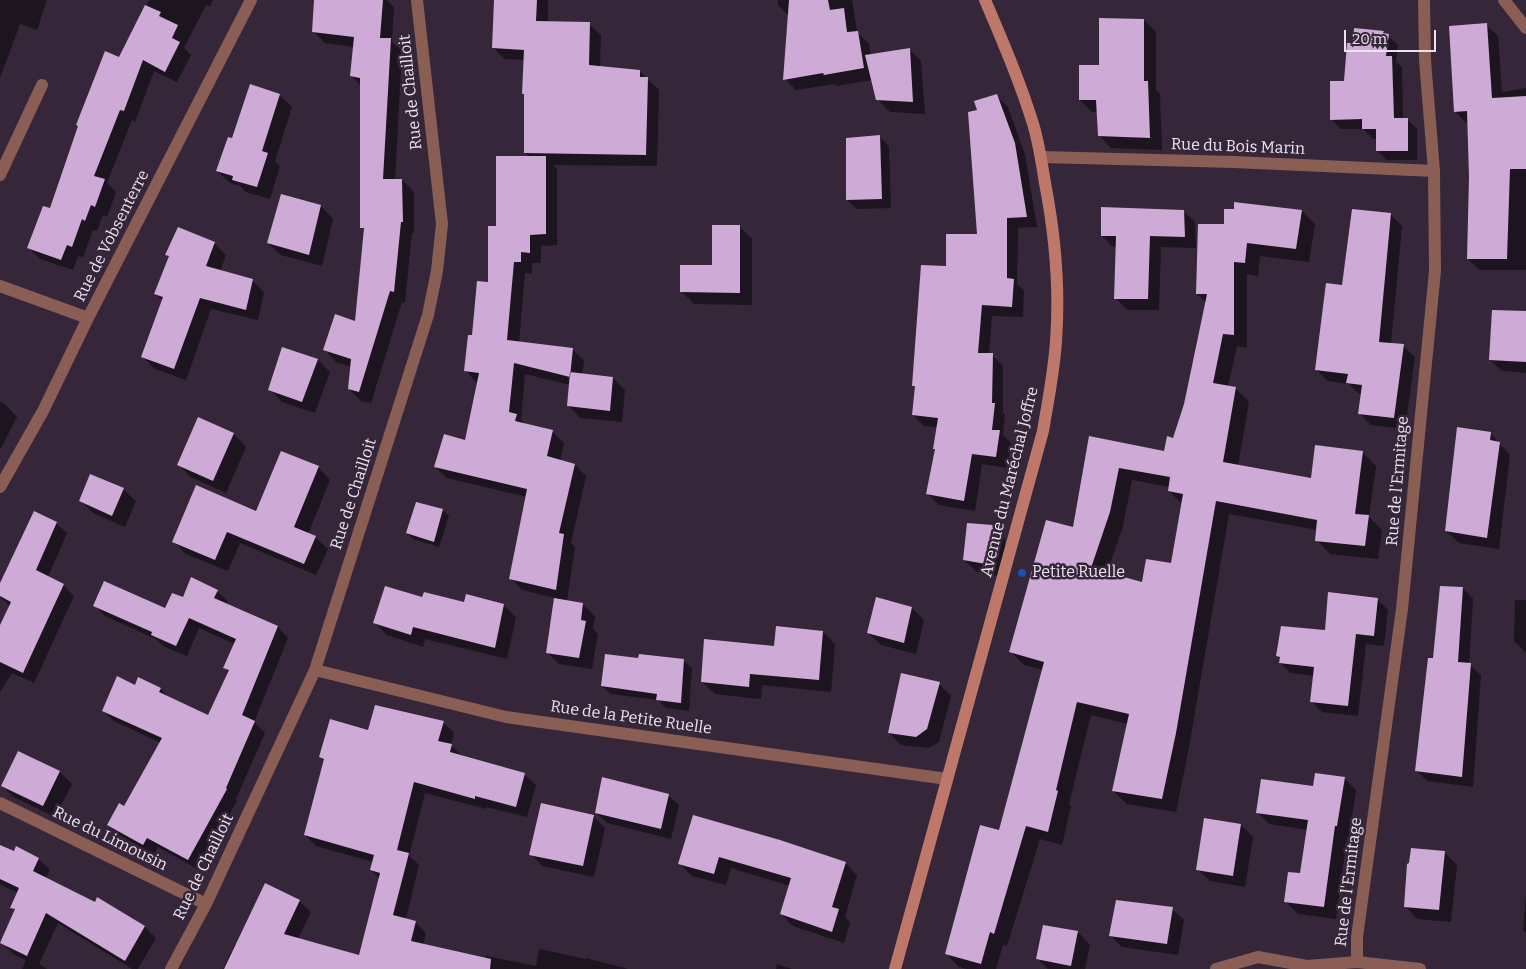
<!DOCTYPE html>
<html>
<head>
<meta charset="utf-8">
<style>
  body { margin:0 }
  #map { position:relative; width:1526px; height:969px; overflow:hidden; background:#352639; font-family:Bitter,serif }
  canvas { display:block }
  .scale { position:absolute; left:1344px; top:30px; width:92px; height:22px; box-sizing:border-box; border:2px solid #ede3ef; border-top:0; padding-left:6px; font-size:15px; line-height:18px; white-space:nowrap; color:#ede3ef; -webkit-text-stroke:4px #352639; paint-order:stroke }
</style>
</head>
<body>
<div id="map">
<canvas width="1526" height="969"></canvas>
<div class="scale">20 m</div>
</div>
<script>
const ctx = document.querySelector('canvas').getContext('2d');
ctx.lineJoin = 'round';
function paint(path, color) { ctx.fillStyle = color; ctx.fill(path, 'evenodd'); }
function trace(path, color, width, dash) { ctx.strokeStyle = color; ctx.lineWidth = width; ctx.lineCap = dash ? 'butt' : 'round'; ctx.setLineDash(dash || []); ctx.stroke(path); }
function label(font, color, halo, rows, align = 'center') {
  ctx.font = font + ' Bitter,serif'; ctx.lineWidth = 5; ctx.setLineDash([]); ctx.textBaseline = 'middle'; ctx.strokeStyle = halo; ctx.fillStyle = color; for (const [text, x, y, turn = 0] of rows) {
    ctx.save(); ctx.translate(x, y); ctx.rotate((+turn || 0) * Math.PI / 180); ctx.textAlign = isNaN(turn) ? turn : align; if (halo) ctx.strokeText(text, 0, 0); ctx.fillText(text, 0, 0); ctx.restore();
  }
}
paint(new Path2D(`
  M0 0H47L37 30 20 24 0 78Z
  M149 0H213L210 7 206 5 184 48 191 55 177 82 154 71 135 122 132 120 107 183 116 192 107 217 103 215 97 231 93 230 83 257 78 256 73 270 40 259 29 248 51 210Z
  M315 0H387L394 7 392 42 402 51 395 180H402L414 192V233H412L405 303 402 302 371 403 361 401 349 389 351 367 336 362 325 350 356 322 365 231 362 227 361 86 352 76 354 47 325 43 313 31Z
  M495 0H548V22L589 24 601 35 600 67 640 72 659 90 657 166 553 165 557 169V245L541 246V263H532V274L525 273 519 343 572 349 584 361 582 375 613 378 625 390 622 422 580 418 568 405 570 385 525 374 521 419 526 425 552 431 564 443 560 461 575 465 586 476 571 543 575 547 567 601 582 604 595 616 593 629 598 634 592 669 559 664 547 652 555 598 522 590 511 578 527 497 447 478 435 467 466 441 477 383 466 371 473 337 489 283 497 227 530 158 525 153 526 96 523 94 525 60 505 59 493 48Z
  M778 0H852L857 32 869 44 871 56 909 49 921 61 925 114 890 112 877 99 872 80 836 86 835 84 796 90 785 79 789 16 778 5Z
  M1144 20 1156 32V90L1160 94 1162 150 1111 148 1099 135 1098 112H1092L1080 100 1100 66Z
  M1486 25 1498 36 1502 92 1526 88V270H1480L1468 259 1470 177 1469 123H1466L1455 111Z
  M1383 32 1398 45 1396 62 1402 67 1403 119H1407L1417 129V160H1387L1377 151V139H1373L1363 129H1341L1332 120 1345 82 1354 44Z
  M279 95 292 107 275 161 280 166 270 199 246 192 240 186 230 183 217 171 233 140Z
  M997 96 1008 107 1025 155 1037 227 1018 228 1017 284 1024 291 1023 317 992 316 989 355H992L1003 366V413L1005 415 1003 435 1011 443 1007 468 982 464 975 511 939 505 928 494 936 450 934 448 937 427 924 426 913 415 916 388 914 385 947 267 979 235V110Z
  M879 136 889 146 891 208 857 209 847 200Z
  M321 206 333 219 322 266 281 255 268 243Z
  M1183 211 1195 222 1196 248 1161 247 1159 310H1127L1116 298 1117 247H1113L1102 236Z
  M1302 211 1315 224 1309 262 1260 256 1258 276 1247 274V348L1237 346 1228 386 1235 388 1249 402 1238 466 1312 480 1362 452 1376 466 1369 517 1382 530 1378 559 1330 554 1317 540 1318 530 1229 514 1189 747 1176 812 1127 804 1113 791 1128 724 1091 715 1069 804 1071 806 1062 845 1040 839 1007 946 1003 945 996 969H967L959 967 946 953 1000 832 1043 670 1024 665 1011 652 1074 528 1090 438 1165 453 1174 439 1185 404 1206 303 1197 294 1225 225ZM1132 480 1170 487 1169 491 1182 504 1172 564 1143 583 1107 573 1123 526Z
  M1390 214 1402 226 1391 344 1403 346 1415 357 1405 429 1371 425 1359 413 1362 394H1359L1349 384 1328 381 1316 369 1343 286Z
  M740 227 752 239V305L694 304 682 292 713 266Z
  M178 229 215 244 226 255 220 271 252 280 264 292 258 320 211 309 186 380 155 369 143 357 163 301 155 293 170 258 167 255Z
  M1526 313V373L1502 371 1490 360Z
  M283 349 318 360 330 372 315 413 282 402 270 389Z
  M0 402 5 404 17 417 0 450Z
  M199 419 234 434 246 447 226 493 191 477 179 465Z
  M1490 433 1510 455 1499 549 1459 543 1446 531Z
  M318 467 330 480 308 534 315 537 328 549 316 575 240 543 228 571 186 554 174 542 257 512Z
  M123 489 136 501 125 527 93 513 81 501Z
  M417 503 443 510 449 516 439 547 413 539 407 533Z
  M56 523 67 533 48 577 63 585 74 596 34 683 12 673 0 692V628L10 606 0 597V586Z
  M992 526 1005 539V550L998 576 977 572 964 560Z
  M1463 588 1473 599 1469 664 1481 675 1473 787 1427 781 1417 771 1434 660Z
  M217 591 228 601 226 605 278 627 288 638 254 722 265 733 236 799 237 801 199 870 158 847 154 854 119 835 108 825 125 808 161 743 114 721 103 711 161 689 171 700 208 717 229 672 225 668 235 644 199 628 187 656 163 646 156 639 105 616 94 605 166 610 183 599Z
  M423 599 503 605 516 617 507 659 425 639 423 647 387 635 375 623Z
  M1377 599 1388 610 1384 646 1366 644 1358 716 1322 712 1311 701 1314 676 1291 673 1280 663 1281 659 1278 656 1326 632Z
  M1515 600H1526V653L1514 641Z
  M912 608 924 620 916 654 881 645 868 633Z
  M823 632 835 644 831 692 762 685 761 699 715 694 702 682 776 647Z
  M639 659 683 660 692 668 689 711 666 708 658 700 611 694 602 686Z
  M939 684 951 696 939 742 929 748 901 745 889 733Z
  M443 722 454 733 451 745 462 756 524 774 536 785 527 817 486 807V809L425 793 409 856 419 865 406 919 415 922 426 933 423 945 485 959 486 956 536 966 539 949 586 959V958L628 969H223L235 944 237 945 299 901 311 912 298 939 360 956 380 879 371 870 373 862 316 846 305 835 325 761 321 757 369 731Z
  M60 772 72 784 55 817 14 797 2 786Z
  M1344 778 1356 790 1349 837H1347L1336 919 1298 914 1286 902 1301 875 1308 830 1269 824 1257 812 1314 787Z
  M668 795 679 805 671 839 607 823 596 813Z
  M593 816 605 828 594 877 542 866 531 854Z
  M694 817 845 863 857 875 845 917 850 922 844 943 793 926 781 914 790 886 731 868 726 885 692 876 680 864Z
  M1205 820 1241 825 1253 837 1245 887 1210 881 1197 869Z
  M0 846 14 853 38 859 50 870 45 879 95 903 98 899 145 927 156 938 138 969H132L58 923 39 964 47 969H22L26 960 13 954 2 942 16 911 12 907 18 893 0 884Z
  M1445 853 1457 865 1451 922 1417 919 1405 906Z
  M1526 894V933L1523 930Z
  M1172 909 1184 920 1178 955 1122 947 1111 936Z
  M1078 932 1090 945 1085 969H1048L1038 959Z
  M777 964 792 969H776Z`), '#0007');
paint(new Path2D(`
  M314 0H383L380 38H391L383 179H402L403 222H401L394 292 390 291 359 392 348 389 351 359 323 350 335 314 355 321 364 228H360V78L350 76 354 37 312 32Z
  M494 0H537L536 21 590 22 589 65 640 70V77H648L646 155 524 153V94H522L524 50 492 48Z
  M789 0H828L830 10 844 8 847 32 858 31 864 68 824 75 823 73 783 80Z
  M145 5 161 12 159 16 178 25 172 38 180 42 165 72 143 60 124 111 120 110 94 176 105 179 95 207 91 205 85 221 82 219 72 247 67 245 61 260 27 248 43 206 50 208 78 126 76 125 105 51 119 57Z
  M1099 18 1144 19V81H1148L1150 138 1098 136 1096 100H1079V65H1099Z
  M1487 23 1492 98 1526 96V169H1510L1507 259H1467L1469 177 1467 111 1454 112 1449 26Z
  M1354 28 1384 31 1383 33 1389 34 1386 56H1392L1394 118H1408V151H1376V129H1362V119L1330 120V81H1344L1347 43H1353Z
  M910 48 913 102 876 100 865 55Z
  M250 84 280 94 262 151 268 153 257 187 232 180 233 176 216 171 228 137 232 138Z
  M997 94 1015 143 1027 217 1007 218V278L1014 279 1012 307 982 305 978 353H993L992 403H995L992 430H1000L996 457 972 454 964 501 926 494 935 449H933L938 418 912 415 915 386H912L921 265 946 266V234H977L968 112 977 110 974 101Z
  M880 135 882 199 846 200V138Z
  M496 156H546V234L530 235V253L521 252V262H514L507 340 573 348 570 377 514 363 509 412 517 414 515 421 553 430 547 456 575 464 559 533 564 534 556 590 509 579 527 489 434 467 444 434 465 440 479 373 464 371 468 335H472L477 281 488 282V226H496Z
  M281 194 321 205 309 255 267 243Z
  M1234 202 1302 210 1296 249 1247 243 1245 263 1234 262V335L1223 334 1213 383 1236 387 1223 462 1311 478 1315 445 1363 451 1355 514 1369 515 1365 546 1315 541 1317 520 1216 501 1176 733 1162 799 1112 791 1129 714 1077 702 1056 790 1058 791 1048 832 1026 826 994 934 990 932 981 964 945 954 980 825 999 830 1044 662 1009 652 1046 520 1073 527 1089 436 1164 451 1167 436 1173 438 1184 404 1207 294H1196L1198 224H1224V209H1234ZM1119 468 1170 477 1168 491 1183 494 1171 563 1146 559 1142 582 1091 568 1110 512Z
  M1101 207 1184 210 1185 237 1150 236 1148 299H1114L1116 236H1101Z
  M1352 209 1391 213 1379 342 1404 344 1394 418 1358 414 1362 385 1346 383 1348 374 1315 370 1326 283 1342 285Z
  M712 225H740V293L680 292V265H712Z
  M178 227 215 242 206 266 253 279 246 310 200 298 174 369 141 357 163 297 154 294 169 256 165 255Z
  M1492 310 1526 311V362L1489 360Z
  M282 347 318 359 302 402 268 390Z
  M570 372 613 377 610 411 567 406Z
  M198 417 234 433 213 481 177 465Z
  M1457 427 1491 432 1490 440 1500 442 1487 538 1445 531Z
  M281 451 319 466 294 527 316 536 304 564 227 532 215 560 172 542 196 485 256 511Z
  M90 474 124 488 112 516 79 501Z
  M416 502 443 509 434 542 406 533Z
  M34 511 57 522 36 570 64 584 23 673 0 662V625L11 602 0 596V583Z
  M967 523 993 525V537L986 564 963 560Z
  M191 577 218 590 214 598 278 626 242 715 255 721 226 788 227 789 188 860 147 838 143 845 107 825 119 803 124 806 162 738 102 711 117 676 135 685 138 677 161 688 159 692 208 715 229 670 223 668 236 639 189 618 176 646 151 635 152 632 93 606 104 581 165 608 172 593 183 597Z
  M385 586 422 597 424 592 464 602 466 594 504 604 495 648 413 627 411 635 373 623Z
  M1440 586 1463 587 1458 662 1471 663 1462 777 1415 771 1428 658H1433Z
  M1328 592 1378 598 1374 636 1356 634 1348 706 1310 702 1314 667 1279 663 1280 657 1276 656 1281 626 1325 630Z
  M876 597 912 607 904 643 867 633Z
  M554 598 583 603 581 620 586 621 579 658 546 653Z
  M776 626 823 631 819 680 750 674 749 687 701 682 704 639 774 646Z
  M605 654 638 658 639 654 684 659 681 703 656 700 657 694 601 686Z
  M901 673 940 682 927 729 916 737 888 733Z
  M375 705 444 721 438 741 452 744 450 752 525 773 516 807 475 796V799L414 782 397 850 409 853 393 915 416 921 411 941 491 959 490 969H224L265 883 300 900 284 934 359 955 380 873 370 870 374 855 304 835 324 759 319 757 330 719 368 730Z
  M18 751 60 771 43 806 1 786Z
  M1315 773 1345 777 1337 826H1335L1324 907 1284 902 1288 872 1300 873 1308 820 1256 813 1261 779 1313 786Z
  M602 777 669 794 661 829 595 813Z
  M541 803 594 815 583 866 529 855Z
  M693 815 780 840 846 862 832 907 839 909 832 932 780 914 791 878 719 857 714 874 678 864Z
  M1204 818 1241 824 1233 876 1196 870Z
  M0 845 14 851 16 846 39 858 33 871 95 902 97 897 145 926 125 961 46 913 27 956 0 943 15 909 10 908 19 888 0 879Z
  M1411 848 1445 851 1439 910 1404 907 1407 864 1409 863Z
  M1116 900 1173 907 1167 944 1109 936Z
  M1043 925 1078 931 1071 966 1036 959Z`), '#ceaad6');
trace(new Path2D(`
  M0 175 42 85`), '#8a5e55', 12);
trace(new Path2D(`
  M1504 0 1526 28
  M1041 157 1234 162 1434 171
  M0 286 88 318
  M0 487 43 411 88 318 251 0
  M315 670 506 717 947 779
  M0 803 206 904
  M1357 962V937L1402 609 1435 271 1434 171 1425 60 1424 0
  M171 969 206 904 315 670 428 315 437 271 442 224 417 0
  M1216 969 1258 957 1307 966 1357 962 1420 969`), '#8a5e55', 12);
trace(new Path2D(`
  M895 969 1043 431C1048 401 1054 372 1056 341 1060 288 1055 235 1045 183 1042 164 1039 145 1034 127 1021 84 1003 42 985 0`), '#be786a', 12);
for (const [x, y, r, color] of [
  [1022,573,5,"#1a4fb4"]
]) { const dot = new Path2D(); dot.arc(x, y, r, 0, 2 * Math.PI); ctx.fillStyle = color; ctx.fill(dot); trace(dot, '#352639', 2); }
label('16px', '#ede3ef', '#352639', [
  ["Rue de Chailloit",411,92,-96],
  ["Rue du Bois Marin",1238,147,2],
  ["Rue de Vobsenterre",112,236,-63],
  ["Rue de l'Ermitage",1398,481,-85],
  ["Avenue du Maréchal Joffre",1010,482,-76],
  ["Rue de Chailloit",354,494,-72],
  ["Rue de la Petite Ruelle",631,718,8],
  ["Rue du Limousin",110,839,26],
  ["Rue de Chailloit",204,867,-64],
  ["Rue de l'Ermitage",1349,882,-83]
]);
label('16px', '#ede3ef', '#352639', [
  ["Petite Ruelle",1032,573]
], 'left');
</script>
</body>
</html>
